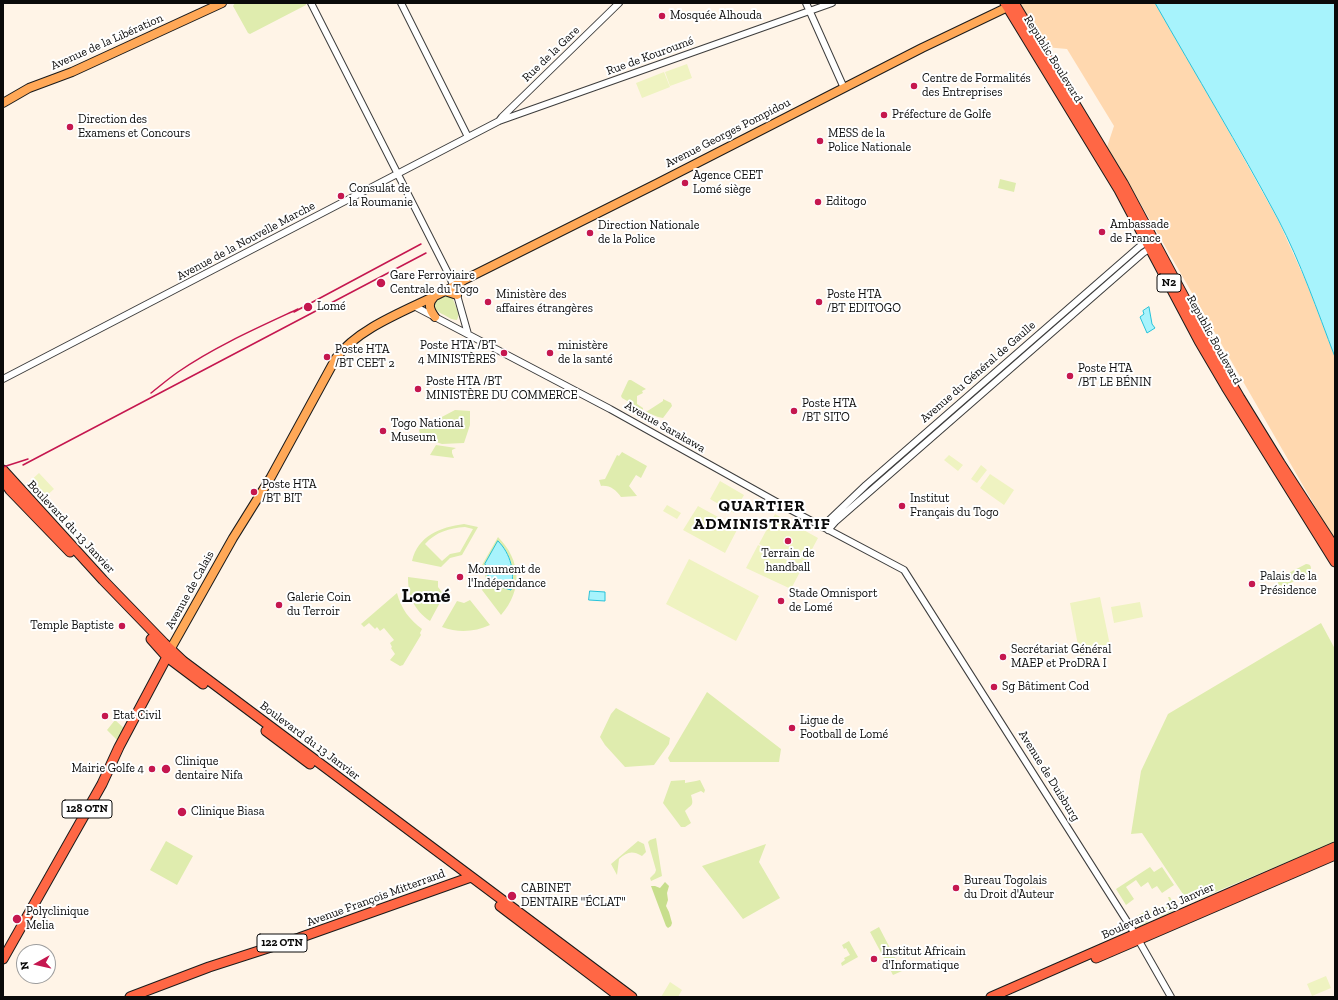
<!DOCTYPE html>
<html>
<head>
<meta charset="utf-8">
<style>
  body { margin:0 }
  #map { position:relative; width:1338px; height:1000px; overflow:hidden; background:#fff4e7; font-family:"Zilla Slab",serif }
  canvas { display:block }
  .frame { position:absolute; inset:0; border:4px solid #0a0a0a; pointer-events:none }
  .north { position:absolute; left:16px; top:944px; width:40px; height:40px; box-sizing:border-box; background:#fff; border:1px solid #9d9d9d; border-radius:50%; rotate:262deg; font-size:11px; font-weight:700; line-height:16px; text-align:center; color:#0a0a0a }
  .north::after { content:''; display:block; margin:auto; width:14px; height:18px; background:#c5174f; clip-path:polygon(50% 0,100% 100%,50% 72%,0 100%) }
</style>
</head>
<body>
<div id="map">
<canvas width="1338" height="1000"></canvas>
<div class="frame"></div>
<div class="north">N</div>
</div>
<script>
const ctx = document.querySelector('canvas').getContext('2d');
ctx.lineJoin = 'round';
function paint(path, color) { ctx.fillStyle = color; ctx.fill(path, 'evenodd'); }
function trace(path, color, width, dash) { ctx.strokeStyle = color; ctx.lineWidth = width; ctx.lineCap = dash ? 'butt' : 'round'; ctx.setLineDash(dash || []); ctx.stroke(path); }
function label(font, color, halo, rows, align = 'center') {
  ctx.font = font + ' "Zilla Slab",serif'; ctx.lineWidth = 4; ctx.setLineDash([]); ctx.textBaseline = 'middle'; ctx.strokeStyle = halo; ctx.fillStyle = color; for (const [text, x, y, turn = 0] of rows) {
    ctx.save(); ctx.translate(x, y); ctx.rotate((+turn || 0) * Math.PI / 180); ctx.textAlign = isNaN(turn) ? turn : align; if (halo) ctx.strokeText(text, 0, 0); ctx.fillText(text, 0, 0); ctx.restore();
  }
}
paint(new Path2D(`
  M235 3H306V5L250 34 248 33 233 6Z
  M1000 179 1016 183 1014 192 998 188Z
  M448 295 452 297 459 314 457 320C451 320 447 316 442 314 426 304 436 300 448 295Z
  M629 380H631L646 389 642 391 643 393 637 396V404L643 408V410L622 398 621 396 628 381Z
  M663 399 671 403 672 406 663 418 658 417 646 412 663 401Z
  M455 410 470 411V425L464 443 442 444 436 442 420 435 419 430 421 428Z
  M436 445 456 448 452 450V453L454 458 430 455Z
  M622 452 647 466 641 478 636 475 629 486 637 496 621 497C616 490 610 485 601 486L599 480 605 479 617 455 619 456Z
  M464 524 478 527 462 555 450 558 441 567 412 561C418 536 440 527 464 524ZM465 527 473 529 460 552 450 554 442 561 425 544C436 532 449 528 465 527Z
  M498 537C521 560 523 590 501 615L482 590C487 581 486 574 482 565Z
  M1306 564C1312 564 1312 569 1309 573L1285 586 1279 585 1278 583 1279 578Z
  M408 577 438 581V587L444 595 430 621C414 610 408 596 408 577Z
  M397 593C401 609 410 620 422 629L420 633 421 635 403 665 400 666 390 660 395 654 391 648 392 647 390 643 394 640 384 628 380 631 377 627 375 629 369 623 364 627 361 624Z
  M470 600 490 625C475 632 458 633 442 627L457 601 464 603Z
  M1321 623 1335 649V842L1189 903 1142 833 1131 834 1141 771 1168 714Z
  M707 692 781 749 779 762H670L668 758Z
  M616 708 670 738 669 744 654 765 625 767 605 745 600 737 611 714Z
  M115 720 126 730 117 740 107 730Z
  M685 780V783L696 781 700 780 705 790 704 793 701 791 691 795C694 806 692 804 685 811L691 823 685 827H681L663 803 671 781Z
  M656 838 662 876 651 881 650 878 655 873 656 870 648 842 650 840Z
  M166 841 193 856 177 885 150 870Z
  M638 841 644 844 646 852 642 856C632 850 627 852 619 859L617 875 611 864Z
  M766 844 759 862 780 898 743 919 702 866Z
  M1150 867 1154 872 1162 867 1174 885 1162 893 1157 886 1152 889 1148 882 1141 887 1136 880 1126 887 1134 899 1126 905 1116 889Z
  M1168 897H1170L1177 909 1160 917 1158 914 1147 920 1148 922 1140 926 1134 918 1149 909 1151 913 1171 905Z
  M879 927 902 971 893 975 870 932Z
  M849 941 858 957 842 966 841 963 845 960 844 958 850 955 846 948 844 949 842 945Z`), '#dfecae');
paint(new Path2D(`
  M665 882 669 886 667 893 668 900 666 906 669 912 672 923 671 926 668 928 666 926 651 886H655L660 888Z`), '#c7de8c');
paint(new Path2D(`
  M1020 3H1155L1214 105 1278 220 1307 284 1335 357V541L1120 168 1107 147 1114 126 1067 49 1045 47Z`), '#ffd8af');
paint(new Path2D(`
  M687 64 692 78 670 86 665 72Z
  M664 72 670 87 642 98 636 83Z
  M949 455 963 465 958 471 944 460Z
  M981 465 987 470 977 483 971 479Z
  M39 473 54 489 43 499 28 483Z
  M990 474 1014 490 1004 505 980 488Z
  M720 481 744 495 734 513 710 499Z
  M667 505 681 513 677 519 663 511Z
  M698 506 738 528 725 553 683 530Z
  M775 514 818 538 803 566 759 544Z
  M758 545 802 568 791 589 746 568Z
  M689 559 759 596 736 641 666 604Z
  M1100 597 1111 650 1080 656 1070 603Z
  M1140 602 1143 617 1114 623 1111 607Z
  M1326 976 1331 988 1312 996 1307 984Z
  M670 982 682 990 678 997H661Z`), '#eff3c1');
const water = new Path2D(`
  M1155 3H1335V357C1317 310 1301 263 1278 219 1239 146 1196 75 1155 3Z
  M1149 307 1152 324 1155 328 1147 333 1140 317 1144 314 1143 311Z
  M498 541C511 554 515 572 511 590L488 583V571L485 564Z
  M590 591 605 592V601L589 600Z`);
paint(water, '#a7f3fc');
trace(water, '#27c2d9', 1);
const minor = new Path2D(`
  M311 3 449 275 457 295 468 334
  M401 3 468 137
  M806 3 844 88
  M499 121 502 117 619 3
  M414 306 610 409 791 510 904 570 1135 934 1171 997
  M3 379 499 121 832 3
  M822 527 866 485 1139 247 1150 240
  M828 530 835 522 1143 253 1152 247`);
const major = new Path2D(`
  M3 103 29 88 72 72 222 3
  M445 291 457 295
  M434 297C427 304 430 310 435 317
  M170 650 233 538 271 477 336 358C359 327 408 310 443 292 450 289 457 284 464 280L658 183 922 48 1012 5`);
const highway = new Path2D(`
  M1005 3 1119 190 1199 341 1226 387 1335 562
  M1014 3 1123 183 1219 362 1240 398 1280 463 1335 548
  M3 470 103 580 164 643 183 661 632 997
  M3 480 10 490 70 552
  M151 639 167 657 203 684
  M266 731 310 764
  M500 906 620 997
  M1096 958 1335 855
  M3 959 102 784 119 747 169 653
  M130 997 209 967 299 938 471 877
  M991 997 1197 907 1335 847`);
trace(minor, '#3d3d3d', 8);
trace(major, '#1b1b1b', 10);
trace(highway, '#1b1b1b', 11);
trace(minor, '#fff', 6);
trace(major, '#ffa857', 8);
trace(highway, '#ff6745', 9);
trace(new Path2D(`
  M294 312 421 244
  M151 393C160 386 168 379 178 372 214 347 257 328 298 309
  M23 465 426 253
  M3 467 28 459`), '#c5174f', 1.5);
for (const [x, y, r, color] of [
  [662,16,4,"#c5174f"],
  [914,86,4,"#c5174f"],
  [884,115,4,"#c5174f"],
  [70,127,4,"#c5174f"],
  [820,141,4,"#c5174f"],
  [685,183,4,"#c5174f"],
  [341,196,4,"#c5174f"],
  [818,202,4,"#c5174f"],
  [1102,232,4,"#c5174f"],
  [590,233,4,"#c5174f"],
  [381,283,5,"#c5174f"],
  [488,302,4,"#c5174f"],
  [819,302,4,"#c5174f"],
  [308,307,5,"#c5174f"],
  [504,353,4,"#c5174f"],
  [550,353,4,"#c5174f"],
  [327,357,4,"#c5174f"],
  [1070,376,4,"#c5174f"],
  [418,389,4,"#c5174f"],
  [794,411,4,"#c5174f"],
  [383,431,4,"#c5174f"],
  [254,492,4,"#c5174f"],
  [902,506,4,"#c5174f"],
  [788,541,4,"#c5174f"],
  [460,577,4,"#c5174f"],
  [1252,584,4,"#c5174f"],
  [781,601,4,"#c5174f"],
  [279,605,4,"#c5174f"],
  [122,626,4,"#c5174f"],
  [1003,657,4,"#c5174f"],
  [994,687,4,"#c5174f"],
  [105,716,4,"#c5174f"],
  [792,728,4,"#c5174f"],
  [152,769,4,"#c5174f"],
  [166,769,5,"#c5174f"],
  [182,812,5,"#c5174f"],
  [956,888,4,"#c5174f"],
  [512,896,5,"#c5174f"],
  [17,919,5,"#c5174f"],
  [874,959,4,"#c5174f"]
]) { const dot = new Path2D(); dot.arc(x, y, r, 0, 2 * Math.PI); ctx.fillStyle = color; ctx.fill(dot); trace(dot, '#fff', 1.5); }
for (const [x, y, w] of [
  [1169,283,24],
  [87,809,50],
  [282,943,50]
]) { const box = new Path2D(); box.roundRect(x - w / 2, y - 9, w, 18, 3); ctx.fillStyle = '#fff'; ctx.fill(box); trace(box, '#0a0a0a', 1); }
label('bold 11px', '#0a0a0a', null, [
  ["N2",1169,283],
  ["128 OTN",87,809],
  ["122 OTN",282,943]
]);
label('12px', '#0a0a0a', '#fff', [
  ["Mosquée Alhouda",670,16],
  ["Centre de Formalités",922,79],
  ["des Entreprises",922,93],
  ["Préfecture de Golfe",892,115],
  ["Direction des",78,120],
  ["Examens et Concours",78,134],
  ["MESS de la",828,134],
  ["Police Nationale",828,148],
  ["Agence CEET",693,176],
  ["Lomé siège",693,190],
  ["Consulat de",349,189],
  ["la Roumanie",349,203],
  ["Editogo",826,202],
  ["Ambassade",1110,225],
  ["de France",1110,239],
  ["Direction Nationale",598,226],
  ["de la Police",598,240],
  ["Gare Ferroviaire",390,276],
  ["Centrale du Togo",390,290],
  ["Ministère des",496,295],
  ["affaires étrangères",496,309],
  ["Poste HTA",827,295],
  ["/BT EDITOGO",827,309],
  ["Lomé",317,307],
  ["Poste HTA /BT",496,346,"right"],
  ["4 MINISTÈRES",496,360,"right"],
  ["ministère",558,346],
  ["de la santé",558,360],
  ["Poste HTA",335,350],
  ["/BT CEET 2",335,364],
  ["Poste HTA",1078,369],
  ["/BT LE BÉNIN",1078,383],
  ["Poste HTA /BT",426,382],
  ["MINISTÈRE DU COMMERCE",426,396],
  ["Poste HTA",802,404],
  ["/BT SITO",802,418],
  ["Togo National",391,424],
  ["Museum",391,438],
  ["Poste HTA",262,485],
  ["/BT BIT",262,499],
  ["Institut",910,499],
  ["Français du Togo",910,513],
  ["Terrain de",788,554,"center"],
  ["handball",788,568,"center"],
  ["Monument de",468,570],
  ["l'Indépendance",468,584],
  ["Palais de la",1260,577],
  ["Présidence",1260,591],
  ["Stade Omnisport",789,594],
  ["de Lomé",789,608],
  ["Galerie Coin",287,598],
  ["du Terroir",287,612],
  ["Temple Baptiste",114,626,"right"],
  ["Secrétariat Général",1011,650],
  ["MAEP et ProDRA I",1011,664],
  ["Sg Bâtiment Cod",1002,687],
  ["Etat Civil",113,716],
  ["Ligue de",800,721],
  ["Football de Lomé",800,735],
  ["Clinique",175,762],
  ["dentaire Nifa",175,776],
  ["Mairie Golfe 4",144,769,"right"],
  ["Clinique Biasa",191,812],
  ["Bureau Togolais",964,881],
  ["du Droit d'Auteur",964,895],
  ["CABINET",521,889],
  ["DENTAIRE \"ÉCLAT\"",521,903],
  ["Polyclinique",26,912],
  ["Melia",26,926],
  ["Institut Africain",882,952],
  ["d'Informatique",882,966]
], 'left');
label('12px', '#0a0a0a', '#fff', [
  ["Avenue de la Libération",107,42,-24],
  ["Rue de la Gare",551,54,-44],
  ["Rue de Kouroumé",650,56,-20],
  ["Republic Boulevard",1053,59,58],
  ["Avenue Georges Pompidou",728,133,-27],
  ["Avenue de la Nouvelle Marche",246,241,-28],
  ["Republic Boulevard",1214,340,61],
  ["Avenue du Général de Gaulle",978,372,-41],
  ["Avenue Sarakawa",665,427,30],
  ["Boulevard du 13 Janvier",71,527,47],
  ["Avenue de Calais",190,590,-61],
  ["Boulevard du 13 Janvier",310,741,37],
  ["Avenue de Duisburg",1049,776,58],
  ["Avenue François Mitterrand",376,898,-20],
  ["Boulevard du 13 Janvier",1158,911,-24]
]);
ctx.letterSpacing = '1px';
label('bold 16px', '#0a0a0a', '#fff', [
  ["QUARTIER",762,506],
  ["ADMINISTRATIF",762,524]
]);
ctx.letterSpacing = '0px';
label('bold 20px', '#0a0a0a', '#fff', [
  ["Lomé",426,596]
]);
</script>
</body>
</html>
